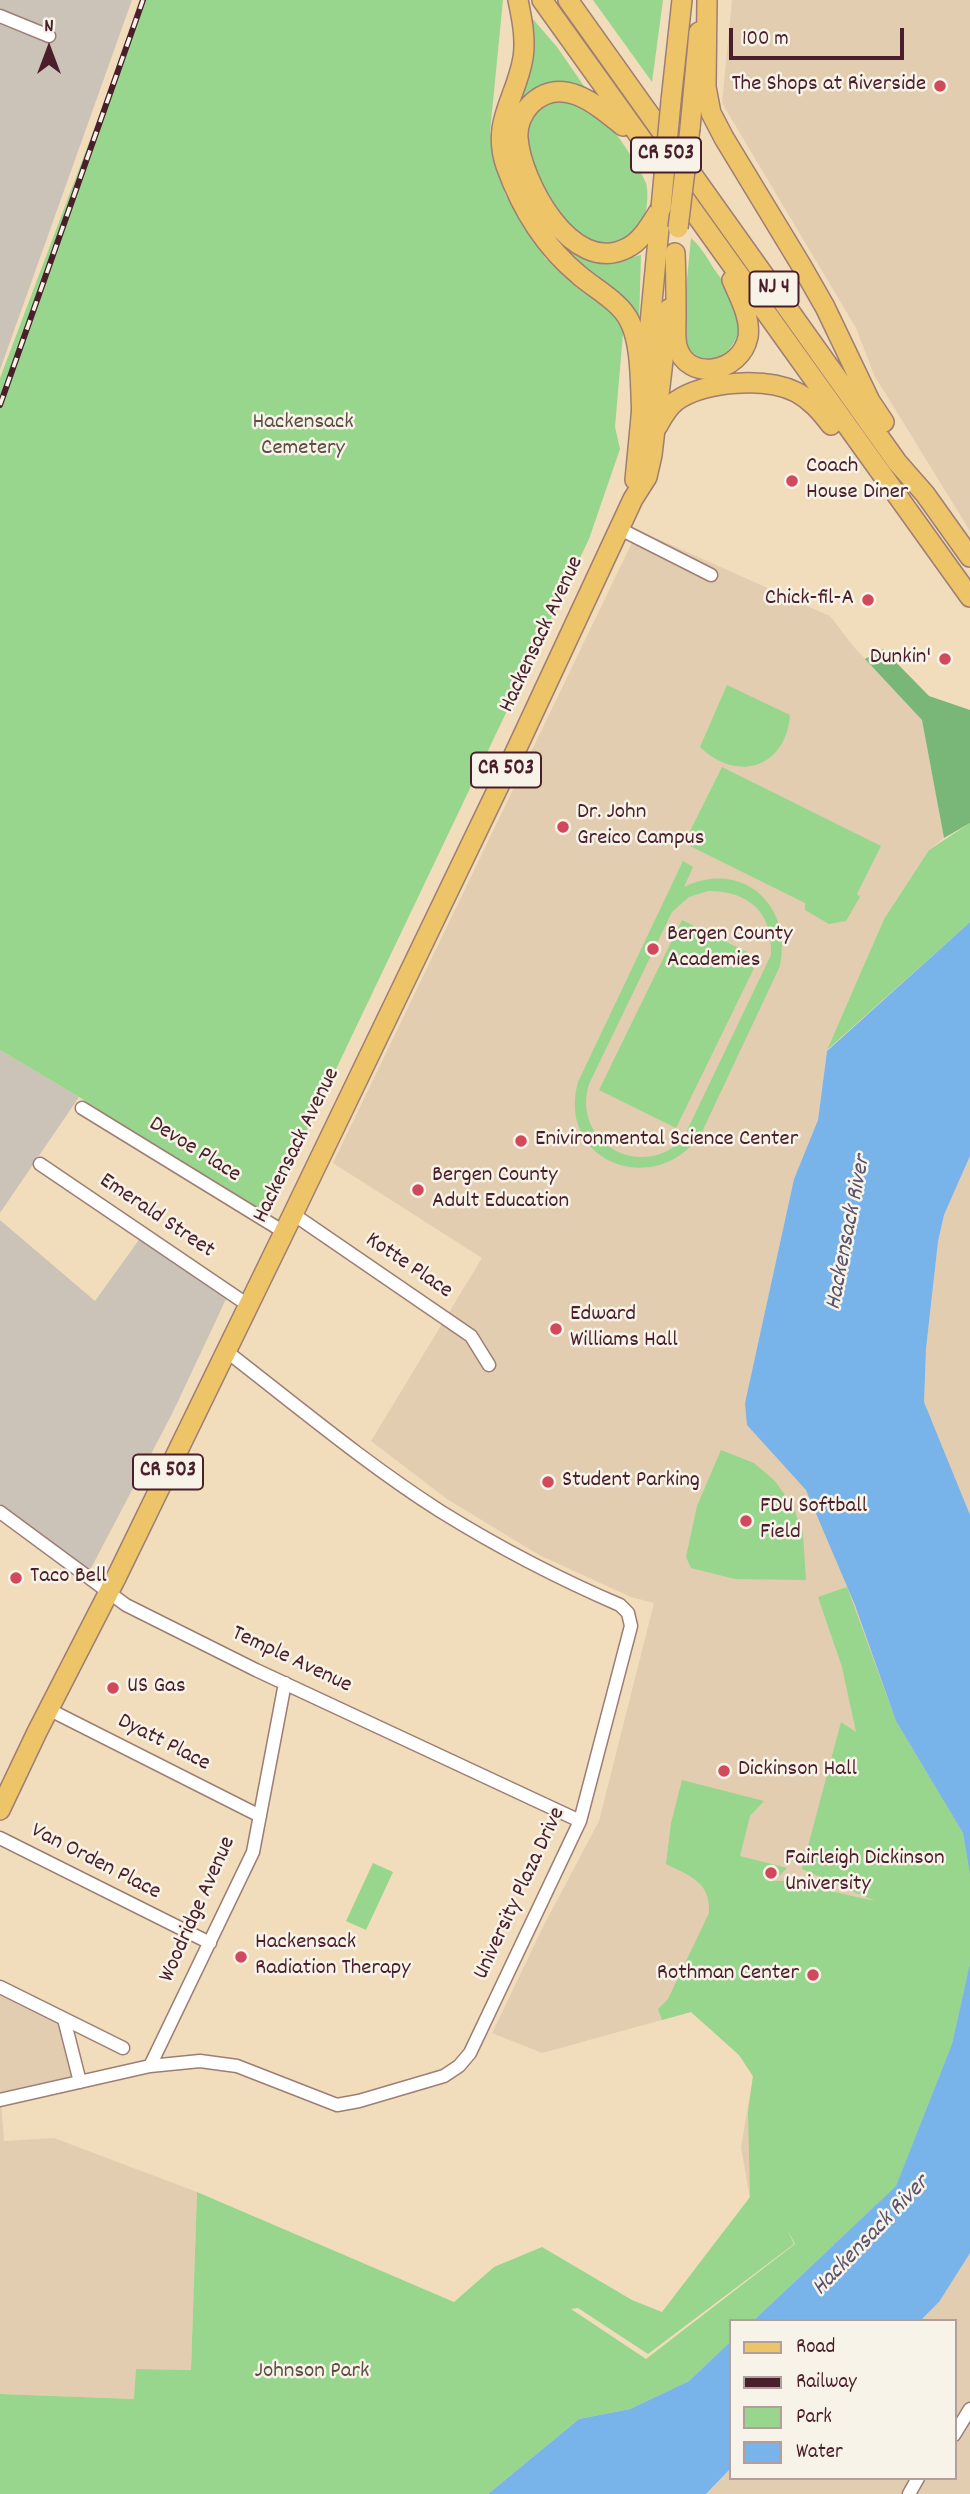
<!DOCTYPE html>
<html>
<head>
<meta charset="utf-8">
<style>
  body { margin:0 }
  #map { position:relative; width:970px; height:2494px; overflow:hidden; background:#f1ddbc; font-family:Dekko,sans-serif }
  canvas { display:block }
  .legend { position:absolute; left:729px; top:2319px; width:228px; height:161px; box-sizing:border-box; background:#f7f3e8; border:2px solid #b29e9c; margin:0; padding:9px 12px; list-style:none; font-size:21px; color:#4a1f2b }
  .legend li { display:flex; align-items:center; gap:14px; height:35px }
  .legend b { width:35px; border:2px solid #b29e9c }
  .north { position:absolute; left:14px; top:14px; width:70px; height:70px; -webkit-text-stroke:5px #f7f3e8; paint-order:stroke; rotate:0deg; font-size:19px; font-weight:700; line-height:28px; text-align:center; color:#4a1f2b }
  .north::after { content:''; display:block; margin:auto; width:24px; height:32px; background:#4a1f2b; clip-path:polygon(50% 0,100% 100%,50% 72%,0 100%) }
  .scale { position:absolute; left:729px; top:28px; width:175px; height:32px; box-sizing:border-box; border:4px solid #4a1f2b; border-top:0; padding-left:9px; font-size:21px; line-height:24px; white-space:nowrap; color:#4a1f2b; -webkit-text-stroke:5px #f7f3e8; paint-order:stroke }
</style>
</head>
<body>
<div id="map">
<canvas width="970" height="2494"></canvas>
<ul class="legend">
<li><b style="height:9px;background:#eec469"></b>Road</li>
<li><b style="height:9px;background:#4a1f2b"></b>Railway</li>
<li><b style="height:19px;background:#97d68c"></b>Park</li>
<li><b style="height:19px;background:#78b4ea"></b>Water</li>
</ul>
<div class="north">N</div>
<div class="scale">100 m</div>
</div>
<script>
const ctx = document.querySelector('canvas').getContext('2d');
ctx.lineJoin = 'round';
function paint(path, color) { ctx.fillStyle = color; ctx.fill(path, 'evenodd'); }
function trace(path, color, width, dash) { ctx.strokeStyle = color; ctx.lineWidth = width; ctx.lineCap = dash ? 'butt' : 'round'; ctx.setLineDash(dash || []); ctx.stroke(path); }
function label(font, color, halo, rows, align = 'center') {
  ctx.font = font + ' Dekko,sans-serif'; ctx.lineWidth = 5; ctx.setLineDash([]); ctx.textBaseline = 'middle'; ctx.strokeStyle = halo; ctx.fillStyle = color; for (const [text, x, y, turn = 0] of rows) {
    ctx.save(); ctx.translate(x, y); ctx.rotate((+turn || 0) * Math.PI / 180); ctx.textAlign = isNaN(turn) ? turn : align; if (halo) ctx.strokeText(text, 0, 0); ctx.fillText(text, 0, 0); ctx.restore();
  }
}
paint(new Path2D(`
  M732 0H970V531L874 375 856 328 722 103Z
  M638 530 830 616 854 647 922 719 944 838 929 850 884 919 827 1050 818 1120 794 1179 745 1403 923 1402 926 1349 938 1242 944 1215 970 1156V2494H706L730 2469V2478H954V2321H920L939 2302 750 2199 741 2147 753 2077 739 2055 691 2012 542 2053 492 2033 544 1925 599 1821 654 1603 631 1597 539 1555 447 1499 371 1441 482 1258 333 1163Z
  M0 1987 64 2019 80 2082 1 2100 4 2141 54 2138 197 2192 191 2370 136 2369 135 2399 0 2394Z`), '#e2cdb1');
paint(new Path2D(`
  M0 0H132L0 370Z
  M0 1050 79 1097 0 1213Z
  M0 1220 95 1301 141 1237 227 1297 172 1414 89 1572 0 1504Z`), '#cbc3b8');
paint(new Path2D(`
  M143 0H503L490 132 505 194 546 259 624 322 615 427 620 449 589 539 264 1220 79 1097 0 1050V378Z
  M593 0H663L652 82Z
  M532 18 557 47 586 89C552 88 540 80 515 106L533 35Z
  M553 99C565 102 579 102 590 106 605 113 640 167 646 183 649 193 647 216 641 225 636 234 626 240 616 243 572 254 540 190 531 156 528 146 524 136 528 125 531 112 543 107 553 99Z
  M691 238C702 247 709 262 717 273 725 284 737 297 739 310 748 358 691 381 682 330Z
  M572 249 592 259 613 262 641 255 639 322 567 254Z
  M727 685 790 715C786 768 737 783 700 747Z
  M722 767 881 846 857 894 860 897 846 921 829 924 805 910V903L684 843Z
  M970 823V922L827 1050 884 919 929 850Z
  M683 861 693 867 684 887C742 859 793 905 780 966L701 1134C655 1200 556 1162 578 1082ZM708 891C750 891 773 913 771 955L683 1139C641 1182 571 1142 589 1084L672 912 689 897Z
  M682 920 759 958 676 1128 599 1090Z
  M721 1450 754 1463 775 1481 794 1508 803 1534 806 1580 735 1579 691 1568 686 1557 697 1506Z
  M847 1587 896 1721 963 1833 970 1875V1963L952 2044 896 2186 753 2321H730V2342L689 2381 630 2409 579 2419 488 2494H0V2394L134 2399 136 2369 191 2370 197 2192 454 2302 494 2267 542 2247 632 2300 662 2312 750 2197 748 2112 753 2076 739 2055 691 2012 662 2020 658 2009 668 1999 709 1913C711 1882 690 1876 666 1864L671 1823 682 1780 764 1801 750 1816 740 1856 787 1868 774 1881H785L875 1901 802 1869 841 1722 856 1732 842 1667 818 1597ZM787 2229 795 2244 646 2359 571 2309 578 2308 648 2354 794 2244Z
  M373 1863 393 1872 366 1930 346 1921Z`), '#97d68c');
paint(new Path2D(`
  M883 649 929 696 970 710V823L944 838 922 720 865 659Z`), '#79b778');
paint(new Path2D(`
  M970 922V1156L944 1215 938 1242 926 1349 924 1402 970 1515V1875L963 1833 896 1721 855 1605 806 1490 747 1425 745 1403 794 1179 818 1120 827 1051Z
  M970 1963V2253L939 2302 920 2321H753L896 2186 952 2044Z
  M730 2342V2469L706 2494H488L579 2419 630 2409 689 2381Z`), '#78b4ea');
const minor = new Path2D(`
  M0 16 49 36
  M620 529 711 575
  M82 1108 284 1232
  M40 1164 248 1305
  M293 1214 471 1336 489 1365
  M0 1512 126 1605 256 1670 580 1821
  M48 1709 260 1816
  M0 1838 210 1943
  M0 1987 123 2048
  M64 2019 80 2082
  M150 2066 253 1852 285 1683
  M0 2100 150 2066 200 2061 237 2066 337 2105 359 2101 444 2076 459 2066 470 2053 580 1821 631 1626 628 1613 620 1605C557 1578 498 1547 440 1511 365 1463 296 1405 226 1351
  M954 2435 970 2409
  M909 2494 918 2478`);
const primary = new Path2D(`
  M671 101 682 0
  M690 128 699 32
  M635 480 661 208
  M0 1810 37 1732 116 1578 293 1214 511 761 633 499 647 477 652 455 669 309`);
const trunk = new Path2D(`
  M518 0C522 19 526 39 523 58 516 99 491 122 506 166 521 208 545 247 579 275 595 289 621 302 630 322 642 346 640 389 642 416
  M542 0 970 597
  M568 0 897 462 925 494 970 557
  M707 0 706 87 711 113 724 138 801 265 825 307 870 401 884 422
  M623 126C597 105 562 74 531 104 522 113 517 126 518 138 521 181 572 277 627 248 642 241 652 222 661 208
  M675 253C676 275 676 297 676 318 676 327 675 337 677 346 687 383 741 373 748 337 751 317 739 297 732 280
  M657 427C662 418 667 408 676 401 705 381 765 377 796 392 811 400 821 412 831 425`);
trace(minor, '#9e7e74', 15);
trace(primary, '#9e7e74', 22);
trace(trunk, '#9e7e74', 22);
trace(minor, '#fff', 12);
trace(primary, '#eec469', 19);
trace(trunk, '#eec469', 19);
const rail = new Path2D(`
  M0 405 143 0`);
trace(rail, '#4a1f2b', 6);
trace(rail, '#f7f3e8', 3.5, [10]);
const primaryBridge = new Path2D(`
  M661 208 671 101
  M678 228 690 128`);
trace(primaryBridge, '#9e7e74', 22, []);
trace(primaryBridge, '#eec469', 19);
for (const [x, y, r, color] of [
  [940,86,7,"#d1495b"],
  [792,481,7,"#d1495b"],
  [868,600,7,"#d1495b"],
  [945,659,7,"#d1495b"],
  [563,827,7,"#d1495b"],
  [653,949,7,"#d1495b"],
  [521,1141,7,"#d1495b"],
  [418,1190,7,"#d1495b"],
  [556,1329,7,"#d1495b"],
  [548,1482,7,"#d1495b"],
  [746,1521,7,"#d1495b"],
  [16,1578,7,"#d1495b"],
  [113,1688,7,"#d1495b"],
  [724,1771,7,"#d1495b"],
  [771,1873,7,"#d1495b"],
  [241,1957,7,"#d1495b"],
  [813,1975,7,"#d1495b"]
]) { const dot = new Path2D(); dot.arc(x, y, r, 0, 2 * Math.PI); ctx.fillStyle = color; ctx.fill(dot); trace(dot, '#f7f3e8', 2.5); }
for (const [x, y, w] of [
  [666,155,70],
  [774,289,49],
  [506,770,70],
  [168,1472,70]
]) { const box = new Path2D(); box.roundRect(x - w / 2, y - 17.5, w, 35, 5); ctx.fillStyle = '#f7f3e8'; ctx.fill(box); trace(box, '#4a1f2b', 2); }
label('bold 21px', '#4a1f2b', null, [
  ["CR 503",666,155],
  ["NJ 4",774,289],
  ["CR 503",506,770],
  ["CR 503",168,1472]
]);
label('23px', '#4a1f2b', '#f7f3e8', [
  ["The Shops at Riverside",926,86,"right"],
  ["Coach",806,468],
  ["House Diner",806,494],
  ["Chick-fil-A",854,600,"right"],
  ["Dunkin'",931,659,"right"],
  ["Dr. John",577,814],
  ["Greico Campus",577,840],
  ["Bergen County",667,936],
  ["Academies",667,962],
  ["Enivironmental Science Center",535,1141],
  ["Bergen County",432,1177],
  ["Adult Education",432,1203],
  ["Edward",570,1316],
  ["Williams Hall",570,1342],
  ["Student Parking",562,1482],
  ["FDU Softball",760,1508],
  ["Field",760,1534],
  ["Taco Bell",30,1578],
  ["US Gas",127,1688],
  ["Dickinson Hall",738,1771],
  ["Fairleigh Dickinson",785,1860],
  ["University",785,1886],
  ["Hackensack",255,1944],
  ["Radiation Therapy",255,1970],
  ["Rothman Center",799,1975,"right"]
], 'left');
label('23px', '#5d4d43', '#f7f3e8', [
  ["Hackensack",303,424],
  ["Cemetery",303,450],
  ["Johnson Park",312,2373]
]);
label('23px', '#4a1f2b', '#f7f3e8', [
  ["Hackensack Avenue",543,635,-65],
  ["Hackensack Avenue",298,1146,-64],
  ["Devoe Place",194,1151,32],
  ["Emerald Street",156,1217,34],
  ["Kotte Place",408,1267,34],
  ["Temple Avenue",291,1661,25],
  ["Dyatt Place",163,1744,27],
  ["Van Orden Place",95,1863,27],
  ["University Plaza Drive",521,1894,-65],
  ["Woodridge Avenue",199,1910,-66]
]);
label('italic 24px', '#5a536e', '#f7f3e8', [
  ["Hackensack River",850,1233,-79],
  ["Hackensack River",872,2237,-46]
]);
</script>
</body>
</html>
